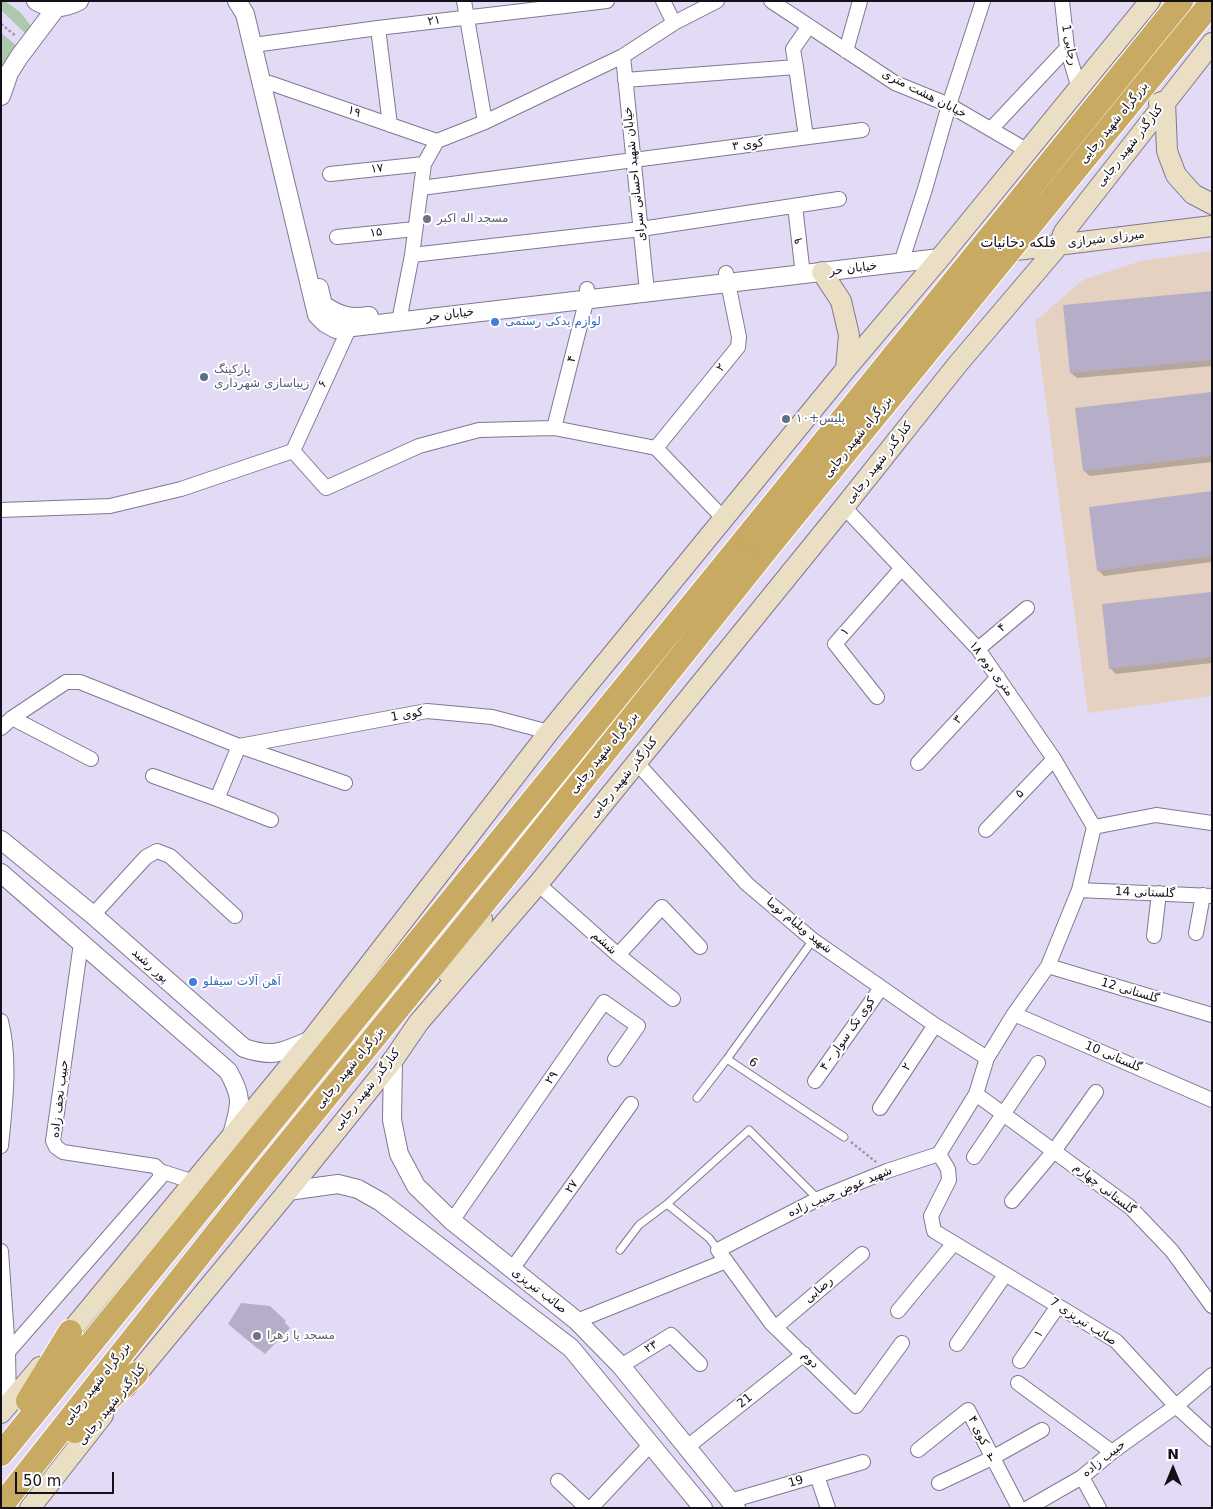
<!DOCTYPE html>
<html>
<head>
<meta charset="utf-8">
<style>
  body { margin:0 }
  #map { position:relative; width:1213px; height:1509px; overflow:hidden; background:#e3daf5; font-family:"DejaVu Sans",sans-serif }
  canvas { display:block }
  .frame { position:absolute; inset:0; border:2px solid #131019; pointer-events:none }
  .north { position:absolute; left:1148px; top:1444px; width:50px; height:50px; -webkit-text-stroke:4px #fff; paint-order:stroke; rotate:0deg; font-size:14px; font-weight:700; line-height:20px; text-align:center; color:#131019 }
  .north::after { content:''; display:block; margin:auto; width:18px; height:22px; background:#131019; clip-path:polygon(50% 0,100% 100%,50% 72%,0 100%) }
  .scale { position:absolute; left:15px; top:1472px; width:99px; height:22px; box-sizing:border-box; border:2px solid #131019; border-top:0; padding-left:6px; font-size:15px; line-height:18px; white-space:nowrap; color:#131019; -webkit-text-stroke:4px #fff; paint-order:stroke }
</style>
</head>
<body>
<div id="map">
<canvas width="1213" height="1509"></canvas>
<div class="frame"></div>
<div class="north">N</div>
<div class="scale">50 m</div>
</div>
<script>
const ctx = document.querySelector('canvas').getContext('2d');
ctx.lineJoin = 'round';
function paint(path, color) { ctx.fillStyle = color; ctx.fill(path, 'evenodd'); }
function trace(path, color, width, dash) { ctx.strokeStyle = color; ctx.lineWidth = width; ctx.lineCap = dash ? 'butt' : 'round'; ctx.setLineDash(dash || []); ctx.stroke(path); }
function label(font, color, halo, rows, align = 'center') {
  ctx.font = font + ' "DejaVu Sans","Noto Sans Arabic",sans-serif'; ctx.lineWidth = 4; ctx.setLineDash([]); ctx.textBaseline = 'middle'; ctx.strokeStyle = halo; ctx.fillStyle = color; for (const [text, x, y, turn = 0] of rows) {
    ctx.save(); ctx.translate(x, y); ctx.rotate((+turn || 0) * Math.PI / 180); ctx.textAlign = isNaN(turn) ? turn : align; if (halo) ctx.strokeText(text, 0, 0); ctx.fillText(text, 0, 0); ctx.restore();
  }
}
paint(new Path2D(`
  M1212 251V696L1088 713 1035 321 1083 280 1141 261Z`), '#e5d1c2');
paint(new Path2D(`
  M5 1 20 12 31 26 26 34 1 10V2Z
  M1 33 16 45 1 72Z`), '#adc8ad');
paint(new Path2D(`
  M1212 292V366L1077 378 1071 373Z
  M1212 393V462L1090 476 1084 471Z
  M1212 492V562L1104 576 1098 570Z
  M1212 593V663L1116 674 1110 668Z
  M269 1307 290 1328 265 1354 236 1330Z`), '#0003');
paint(new Path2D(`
  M1212 291V360L1070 373 1063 305Z
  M1212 392V456L1083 471 1075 408Z
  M1212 491V556L1097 571 1089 507Z
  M1212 592V657L1109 669 1102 604Z
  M241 1303 270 1306 286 1321 258 1349 228 1324Z`), '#b6aec8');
const service = new Path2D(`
  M813 940 727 1059 844 1137
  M697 1098 727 1059
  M667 1204 709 1238 718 1250
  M620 1250 639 1225 667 1204 749 1130 818 1199`);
const minor = new Path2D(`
  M464 1 485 122
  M663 1 674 23
  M771 1 895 83 949 105 1028 151
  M1062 1 1067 48 1079 89
  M378 28 390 125
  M261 44 378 28 607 1
  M846 51 860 1
  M623 56 647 292
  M796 67 806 137
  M625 80 796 67 793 49 809 26
  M270 83 437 141
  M991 129 1067 48
  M330 174 424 164
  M421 188 862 130
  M795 206 803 275
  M337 237 415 229
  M412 255 641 229 839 199
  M901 263 925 189 949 105 983 1
  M399 321 412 255 424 164 437 141 485 122 623 56 674 23 717 1
  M554 428 587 298V289
  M656 448 738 347 739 337 726 273
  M293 451 326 488 419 446 479 430 554 428 656 448 724 519
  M293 451 352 322
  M844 507 978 649 1054 759 1094 827
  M1 510 110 506 181 489 293 451
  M978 649 1027 608
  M877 697 835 644 901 569
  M12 718 91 759
  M1 728 12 718 66 682H80L239 746 217 799 153 776
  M637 763 747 884 813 940 935 1025 987 1058
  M918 763 998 677
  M345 783 239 746 427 711 492 717 549 732
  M217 799 271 820
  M1094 827 1156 815 1212 823
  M986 830 1054 759
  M538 884 618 955 673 999
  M1079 890 1212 896
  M93 915 146 857 157 851 170 856 235 916
  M1196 933 1203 895
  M1154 936 1159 893
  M81 943 53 1141 56 1147 63 1152 155 1166 160 1171 194 1182
  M618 955 662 907 700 947
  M1048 966 1212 1015
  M1014 1014 1212 1100
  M1 1021C11 1061 5 1106 1 1146
  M815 1081 881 988
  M976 1094 1130 1207 1172 1251 1212 1306
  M880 1108 935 1025
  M939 1154 948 1169 949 1180 931 1216 934 1231 1116 1341 1176 1406 1212 1439
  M939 1154 976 1094 987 1058 1014 1014 1048 966 1079 890 1094 827
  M974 1157 1038 1063
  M1012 1201 1054 1151 1096 1092
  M452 1221 604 1002 638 1026 615 1059
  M1 1251 8 1352
  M512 1269 631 1104
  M898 1311 954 1243
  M577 1321 726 1261
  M776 1327 862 1254
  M902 1343 856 1406 771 1323 718 1250 818 1199 887 1171 939 1154
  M957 1344 1005 1275
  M1020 1361 1058 1306
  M621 1366 671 1335 700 1364
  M1018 1383 1112 1452
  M9 1403 8 1352 160 1178V1171
  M686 1448 804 1354
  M918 1450 968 1410 1019 1508
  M817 1476 828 1508
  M1082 1477 1099 1508
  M558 1481 587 1508
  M939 1483 992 1458 1042 1430
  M730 1501 863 1462
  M591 1508 651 1444
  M1028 1508 1082 1477 1112 1452 1176 1406 1212 1375`);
const tertiary = new Path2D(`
  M36 1C51 10 64 9 79 1
  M237 1 245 14 317 315 325 323 336 329 940 258
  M1 96 9 73 19 57 56 8
  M319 288 323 305C340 316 350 319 369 316
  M1 840 93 915 244 1048C274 1058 283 1052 311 1040
  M1 873 228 1071C244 1099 240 1105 232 1135
  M393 1060 392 1120 399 1154 416 1186 452 1221 577 1321 621 1366 736 1508
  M288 1191 338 1184 358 1189 381 1202 571 1348 703 1508`);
const secondary = new Path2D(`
  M1159 103 1165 101 1167 151 1176 175 1193 194 1212 204
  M1000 252 1212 226
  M822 272 841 301 849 335 846 369
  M448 973 482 919
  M61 1343 311 1040 549 732 846 369 940 258 1150 1
  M126 1387 288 1191 393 1060 419 1022 538 884 844 507 957 365 1059 245 1064 232 1212 43
  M1 1413 40 1367
  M30 1508 103 1415`);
const trunk = new Path2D(`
  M28 1401 70 1332
  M75 1431 136 1374
  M1 1454 747 537
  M1 1506 265 1172 513 867 766 550`);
trace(service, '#807890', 9);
trace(minor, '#807890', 16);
trace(tertiary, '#807890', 20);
trace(secondary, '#807890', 22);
trace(trunk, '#fff', 26);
trace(new Path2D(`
  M1 24 16 36
  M851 1142 876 1162`), '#9a93a8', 2.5, [2.5, 2.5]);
trace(service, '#fff', 7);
trace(minor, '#fff', 14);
trace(tertiary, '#fff', 18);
trace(secondary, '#eadfc4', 20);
trace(trunk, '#c8aa63', 24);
const trunkBridge = new Path2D(`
  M747 537 1181 1
  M766 550 1212 2`);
trace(trunkBridge, '#fff', 26, []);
trace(trunkBridge, '#c8aa63', 24);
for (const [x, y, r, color] of [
  [427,219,5,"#6b7280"],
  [495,322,5,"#3f7fe0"],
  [204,377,5,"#5c6f8a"],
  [786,419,5,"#5c6f8a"],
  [193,982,5,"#3f7fe0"],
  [257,1336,5,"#6b7280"]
]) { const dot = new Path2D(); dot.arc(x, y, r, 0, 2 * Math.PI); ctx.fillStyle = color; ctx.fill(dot); trace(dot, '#fff', 2); }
label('12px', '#131019', '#fff', [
  ["۲۱",434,21,-7],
  ["رجایی 1",1069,45,79],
  ["خیابان هشت متری",924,94,27],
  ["۱۹",354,112,19],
  ["بزرگراه شهید رجایی",1114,123,-51],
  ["کوی ۳",748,145,-8],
  ["کنارگذر شهید رجایی",1130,146,-52],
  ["۱۷",377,169,-6],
  ["خیابان شهید احسانی سرای",635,174,-96],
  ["۱۵",376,233,-6],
  ["میرزای شیرازی",1106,239,-7],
  ["۹",799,241,-97],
  ["خیابان حر",853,269,-7],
  ["خیابان حر",450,315,-7],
  ["۴",572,359,-75],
  ["۲",721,368,-51],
  ["۶",323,384,-66],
  ["بزرگراه شهید رجایی",858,437,-51],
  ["کنارگذر شهید رجایی",879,463,-52],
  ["۴",1002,628,-39],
  ["۱",845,632,-48],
  ["۱۸ متری دوم",991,669,53],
  ["کوی 1",407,715,-10],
  ["۳",958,720,-47],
  ["بزرگراه شهید رجایی",604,753,-51],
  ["کنارگذر شهید رجایی",624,778,-51],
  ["۵",1020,794,-46],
  ["گلستانی 14",1145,893,2],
  ["شهید ویلیام توما",799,926,39],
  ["ششم",604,943,42],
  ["پور رشید",150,966,42],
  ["گلستانی 12",1130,991,17],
  ["۴ - کوی تک سوار",848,1034,-55],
  ["گلستانی 10",1113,1057,23],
  ["6",753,1063,34],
  ["۲",907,1067,-56],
  ["بزرگراه شهید رجایی",350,1068,-51],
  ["۲۹",552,1078,-55],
  ["کنارگذر شهید رجایی",367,1090,-52],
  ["حبیب نجف زاده",60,1099,-83],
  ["۲۷",572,1187,-54],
  ["گلستانی چهارم",1104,1189,38],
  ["شهید عوض حبیب زاده",840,1192,-23],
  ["رضایی",819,1290,-41],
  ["صائب تبریزی",539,1291,38],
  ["صائب تبریزی 7",1083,1322,33],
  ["۱",1039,1334,-55],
  ["۲۳",651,1347,-32],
  ["دوم",810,1360,45],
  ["بزرگراه شهید رجایی",97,1384,-52],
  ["21",745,1401,-39],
  ["کنارگذر شهید رجایی",112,1405,-51],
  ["کوی ۴",978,1431,64],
  ["۳",991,1458,-27],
  ["حبیب زاده",1104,1459,-38],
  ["19",796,1482,-16]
]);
label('12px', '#5b616d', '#fff', [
  ["مسجد اله اکبر",437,219],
  ["مسجد یا زهرا",267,1336]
], 'left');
label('12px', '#366cbe', '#fff', [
  ["لوازم یدکی رستمی",505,322],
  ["آهن آلات سیفلو",203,982]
], 'left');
label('12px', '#4e5e75', '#fff', [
  ["پارکینگ",214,370],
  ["زیباسازی شهرداری",214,384],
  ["پلیس+١٠",796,419]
], 'left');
label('14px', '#131019', '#fff', [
  ["فلکه دخانیات",1018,243]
]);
</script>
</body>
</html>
